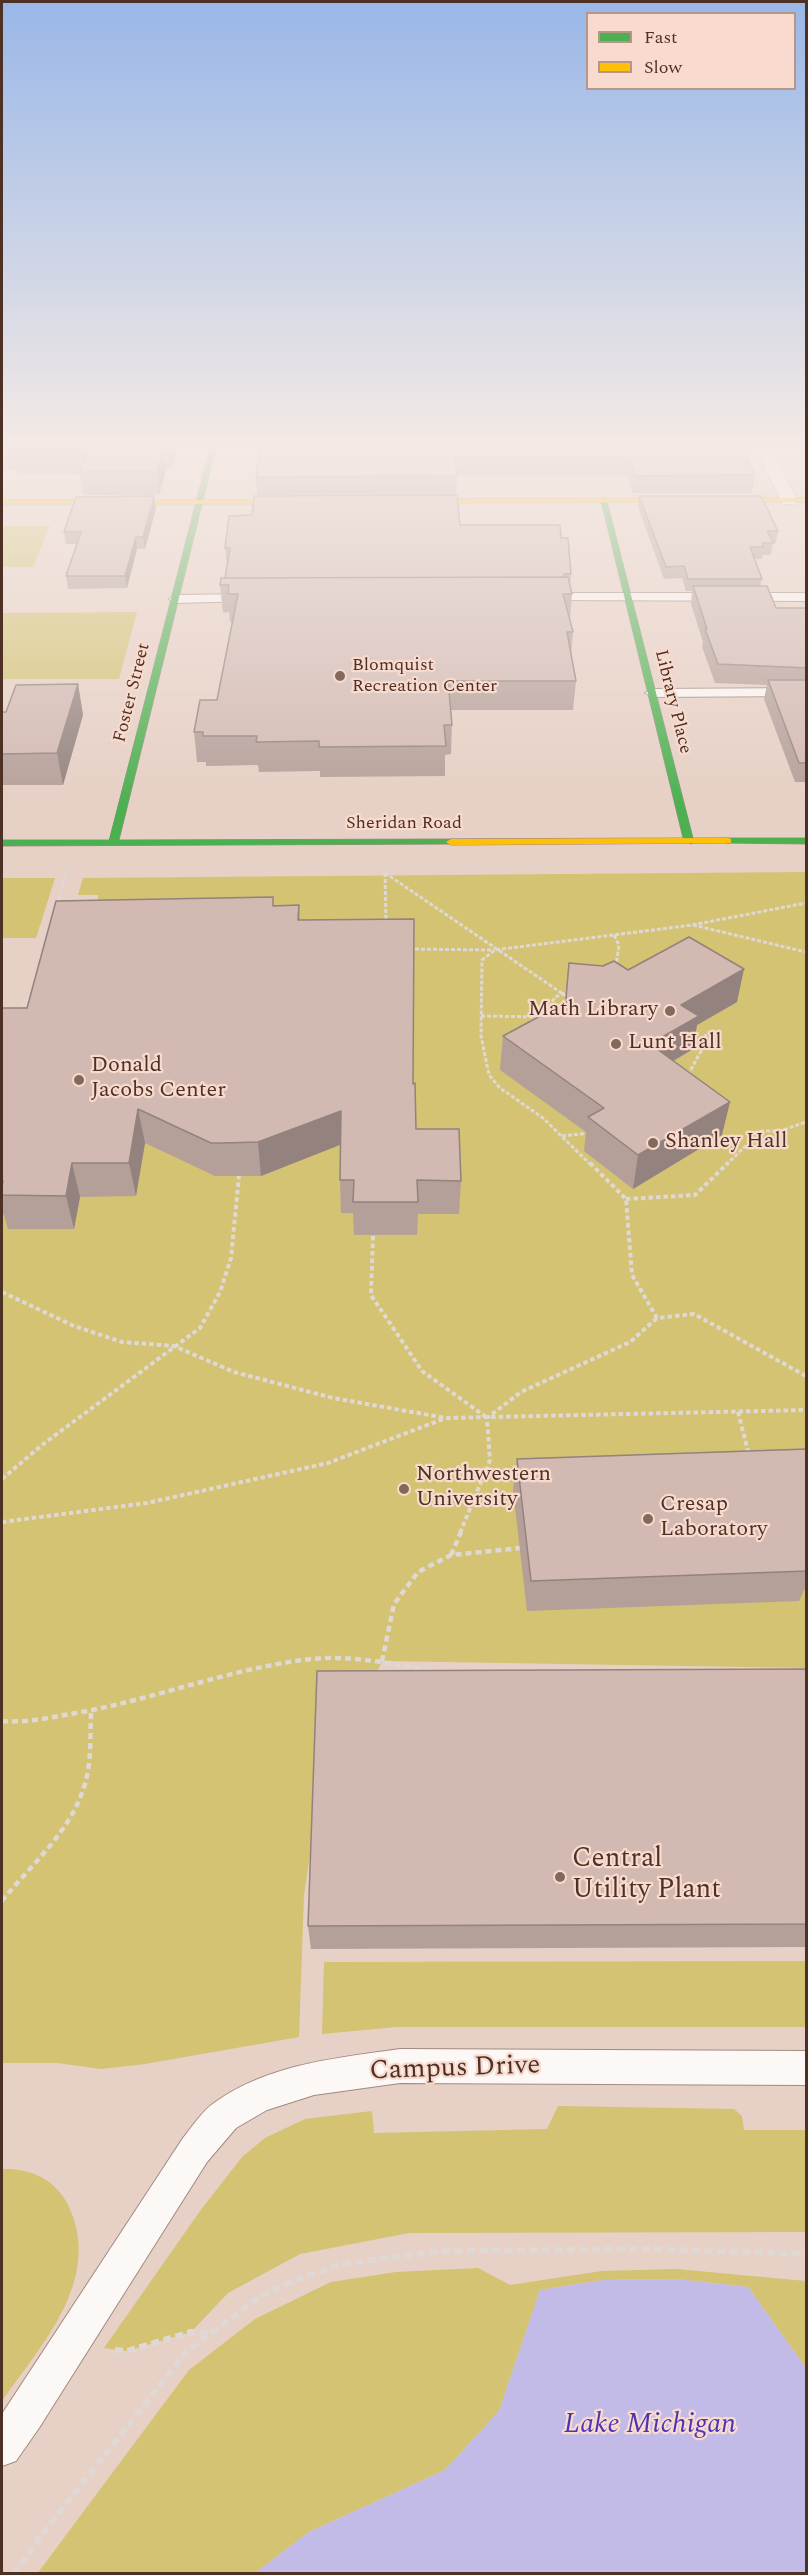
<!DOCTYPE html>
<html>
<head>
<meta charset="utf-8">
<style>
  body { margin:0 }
  #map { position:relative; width:808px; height:2575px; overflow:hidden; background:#e7d0c5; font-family:Spectral,serif }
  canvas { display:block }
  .frame { position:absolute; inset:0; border:3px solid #4d3124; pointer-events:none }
  .legend { position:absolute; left:586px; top:12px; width:210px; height:78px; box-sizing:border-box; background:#f8dace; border:2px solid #b4968a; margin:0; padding:8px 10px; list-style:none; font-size:18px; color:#4d3124 }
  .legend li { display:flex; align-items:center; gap:12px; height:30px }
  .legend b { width:30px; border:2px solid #b4968a }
</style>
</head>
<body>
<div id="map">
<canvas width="808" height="2575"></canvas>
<div class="frame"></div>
<ul class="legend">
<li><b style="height:8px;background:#4caf50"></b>Fast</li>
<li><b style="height:8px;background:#ffc107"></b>Slow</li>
</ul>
</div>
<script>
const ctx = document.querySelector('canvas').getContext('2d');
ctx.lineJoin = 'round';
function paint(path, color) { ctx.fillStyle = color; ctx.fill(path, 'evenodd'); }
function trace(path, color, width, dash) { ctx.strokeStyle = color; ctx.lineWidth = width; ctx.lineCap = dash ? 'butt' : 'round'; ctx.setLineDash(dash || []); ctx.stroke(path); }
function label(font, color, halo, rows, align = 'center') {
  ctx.font = font + ' Spectral,serif'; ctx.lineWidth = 4.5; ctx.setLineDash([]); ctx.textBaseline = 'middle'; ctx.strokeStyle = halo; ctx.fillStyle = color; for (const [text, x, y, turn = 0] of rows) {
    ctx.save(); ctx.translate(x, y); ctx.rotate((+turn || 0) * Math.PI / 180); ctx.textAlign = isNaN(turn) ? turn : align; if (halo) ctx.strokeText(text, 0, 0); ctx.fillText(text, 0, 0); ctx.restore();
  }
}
paint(new Path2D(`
  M2 526H50L33 567H2Z
  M137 612 119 679H2V613Z
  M806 872V1668L382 1661 317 1808 304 1895 299 2037 145 2064 101 2069 57 2063H2V1170L112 908 114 900H98V895H78L83 878Z
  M2 878H55L36 938H3L2 941Z
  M806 1961V2027H396L322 2034 324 1962Z
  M558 2106 734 2109 742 2116 744 2130H806V2232L409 2233 300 2254 228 2293 191 2332 127 2351 104 2348 200 2211 242 2157 265 2138 305 2119 372 2111 374 2133 547 2129Z
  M2 2169C28 2168 54 2178 67 2203 105 2277 42 2344 2 2401Z
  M478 2268 510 2285 602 2271 676 2269 806 2281V2368L748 2287 677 2279 603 2280 540 2290 499 2411 445 2470 309 2532 255 2573 37 2574 189 2370 255 2319 331 2282 396 2272Z`), '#d3c372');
paint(new Path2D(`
  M677 2279 748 2287 806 2368V2573H255L309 2532 445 2470 499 2411 540 2290 603 2280Z`), '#c3bbe7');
const lane = new Path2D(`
  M541 593H806V601L537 600 535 597Z
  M250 594 256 598 254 601 175 603 169 599 175 595Z
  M806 688V696L652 697 645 693 652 689Z
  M400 2049 806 2051V2085L400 2083 314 2095 267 2110 236 2128 207 2162 39 2428 16 2461 2 2466V2414L183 2138C192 2127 202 2111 214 2103 268 2064 336 2058 400 2049Z`);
const street = new Path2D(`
  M755 448H771L797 500 795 504H783Z`);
const fast = new Path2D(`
  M210 448H216L119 840 451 839 456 842 454 844 2 846V840H109Z
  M604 499 607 501 694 842 692 844 684 842 601 501Z
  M728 838H806V844L725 843V839Z`);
const slow = new Path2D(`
  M806 498V502L412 503 409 501 412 499Z
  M2 500H298L301 502 298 504H2Z
  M728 838 731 839V843L451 845 446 842 451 839Z`);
trace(lane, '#a18a80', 2);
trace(street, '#a18a80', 1);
trace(fast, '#a18a80', 1);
trace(slow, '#a18a80', 1);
trace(new Path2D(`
  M385 873 569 998
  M385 873 386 923
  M57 906 67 869
  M693 925 806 952
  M614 935 619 945 616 965
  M409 949 494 950
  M18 1011 30 996
  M554 1013 551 1004 555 997 570 991
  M481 1016 543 1017
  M688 1075 707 1040 705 1032
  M562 1136 590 1133
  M591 1165 543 1118 500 1088 489 1075 481 1036 482 960 495 950 692 925 806 903
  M726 1165 761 1131H780L806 1122`), '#e0d8d4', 3, [4, 2]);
trace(new Path2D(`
  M590 1163 626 1199 632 1275 657 1318 694 1314 806 1376
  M626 1199 695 1195 728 1163
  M373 1236 371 1295 422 1371 486 1417
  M2 1292 74 1326 122 1342 174 1346 234 1372 333 1398 446 1418 806 1410
  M738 1412 749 1455
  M2 1479 42 1445 200 1328 220 1292 231 1258 239 1176
  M2 1522 147 1503 328 1463 443 1419
  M460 1533 490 1460 487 1418 521 1392 630 1342 657 1318`), '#e0d8d4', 4, [4.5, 3]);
trace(new Path2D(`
  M451 1555 461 1532
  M382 1661 394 1604 418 1572 451 1555 521 1548
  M2 1721C25 1723 48 1718 70 1714 151 1701 230 1668 311 1659 352 1655 394 1664 434 1671
  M2 1901C30 1866 69 1833 83 1790 92 1765 90 1738 91 1712`), '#e0d8d4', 4.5, [6, 4]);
trace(new Path2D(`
  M115 2350 127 2351 191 2332 210 2333
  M14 2574 43 2533 187 2351 261 2296 298 2279 342 2264 442 2251 648 2249 806 2254`), '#e0d8d4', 6, [8, 4.5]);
paint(lane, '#fbf8f6');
paint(street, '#fbf8f6');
paint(fast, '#4caf50');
paint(slow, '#ffc107');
paint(new Path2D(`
  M2 448H177L171 470H166L159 495H83L80 474H18L17 470 2 471Z
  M260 448H742L755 475 752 493H633L627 475H457L456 494 257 495 256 477Z
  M154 496 156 508 145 549H137L127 588 68 589 66 576 77 544H66L64 532Z
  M639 496 778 531 776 543H773L771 555H763L762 559H754L762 579 760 586 776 608H807V782H795L764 699 767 685 715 683 702 647 703 642 691 604 692 591H686L682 578 664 579 638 507Z
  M252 515 460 525 561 538 571 574 570 587 572 594 570 620 573 632 571 655 576 681 573 710H451L452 725 451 754 445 755V776L320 777V771L259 772 258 765 206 766V762H197L194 732 217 700 232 622H230L229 612 223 613 220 585 225 578 228 561H226L225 548Z
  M78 684 83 715 63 785H2V712H6Z
  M299 905 300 920 413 1084 416 1129 461 1181 459 1214H418L417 1235H354L353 1213H341L340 1180V1145L261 1176H215L145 1143 136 1196 80 1197 74 1229H8L4 1215H2V1008H27L274 906Z
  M569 963 628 970 737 1002 697 1025 693 1049 674 1061 722 1135 633 1189 584 1151 586 1132 500 1070 503 1036 565 1003Z
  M807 1449V1589L804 1590 799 1601 527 1611 513 1490 517 1459Z
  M807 1669V1947L311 1949 308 1926Z`), '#b59f99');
paint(new Path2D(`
  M163 448 166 470 159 495 157 472Z
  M169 448H177L171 470Z
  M154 496 156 508 145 549 143 537Z
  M136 537 137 549 127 588 125 576Z
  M78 684 83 715 63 785 57 753Z
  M744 969 737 1002 697 1025 693 1049 645 1077 650 1044 681 1005Z
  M730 1102 722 1135 633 1189 638 1155Z
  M138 1109 145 1143 136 1196 129 1163Z
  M341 1111 342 1144 261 1176 258 1142Z
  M72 1163 80 1197 74 1229 66 1196Z`), '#93827d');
const building = new Path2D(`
  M15 448H163L157 472H80L88 451H14Z
  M260 448H742L755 475 635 476 629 458H455L457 476 256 477Z
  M457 495 460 525H560L561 538H568L571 574H564V577L225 578 230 548H225L229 516 252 515 254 496Z
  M154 496 143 537H136L125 576H66L81 532H64L76 497Z
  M639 496H761L778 531H767L774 543H762L764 547H750L762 579H688L684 566 666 567Z
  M568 577 572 594H563L573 632H567L576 681H448L452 725H444L446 746 319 747V741L256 742 257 736H203V732H194L200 700H217L238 594H228L229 585H220L221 578Z
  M693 586H767L776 608H807V668L718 664 705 629H707Z
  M768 680H807V763H799Z
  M78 684 57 753 2 754V712H6L16 685Z
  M273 897V906L299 905 298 920 414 919 413 1084 415 1083 416 1129H459L461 1181 417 1180 418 1202H353L354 1180H340L341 1111 258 1142 222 1143H211L138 1109 129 1163H72L66 1196 2 1195V1185L3 1181H2V1008H27L56 901Z
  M689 937 744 969 681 1005 699 1016 650 1044 730 1102 638 1155 588 1117 604 1108 503 1036 570 1000 566 998 569 963 603 966 614 961 628 970Z
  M807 1449V1571L531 1581 517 1459Z
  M807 1669V1924L308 1926 317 1671Z`);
paint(building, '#d2b9b2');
trace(building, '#93827d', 1.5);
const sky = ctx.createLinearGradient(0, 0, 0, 809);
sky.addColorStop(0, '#99b7e8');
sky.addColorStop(0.55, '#f4eae5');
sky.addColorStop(1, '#f4eae500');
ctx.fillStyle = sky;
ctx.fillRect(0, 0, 808, 809);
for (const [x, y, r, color] of [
  [340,676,6,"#83695c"],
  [670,1011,6,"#83695c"],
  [616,1044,6,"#83695c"],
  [79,1080,6,"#83695c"],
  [653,1143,6,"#83695c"],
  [404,1489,6,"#83695c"],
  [648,1519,6,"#83695c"],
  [560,1877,6,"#83695c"]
]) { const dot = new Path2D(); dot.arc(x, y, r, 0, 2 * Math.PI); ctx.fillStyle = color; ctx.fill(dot); trace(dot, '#f8dace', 2); }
label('18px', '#4d3124', '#f8dace', [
  ["Blomquist",352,666],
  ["Recreation Center",352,687]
], 'left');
label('18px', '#4d3124', '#f8dace', [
  ["Foster Street",133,693,-76],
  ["Library Place",672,702,76],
  ["Sheridan Road",404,824]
]);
label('22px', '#4d3124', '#f8dace', [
  ["Math Library",658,1011,"right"],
  ["Lunt Hall",628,1044],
  ["Donald",91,1067],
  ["Jacobs Center",91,1092],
  ["Shanley Hall",665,1143],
  ["Northwestern",416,1476],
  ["University",416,1501],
  ["Cresap",660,1506],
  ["Laboratory",660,1531]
], 'left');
label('27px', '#4d3124', '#f8dace', [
  ["Central",572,1861],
  ["Utility Plant",572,1892]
], 'left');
label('27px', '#4d3124', '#f8dace', [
  ["Campus Drive",455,2070,-2]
]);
label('italic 28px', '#4f35b4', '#f8dace', [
  ["Lake Michigan",650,2427]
]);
</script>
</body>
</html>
